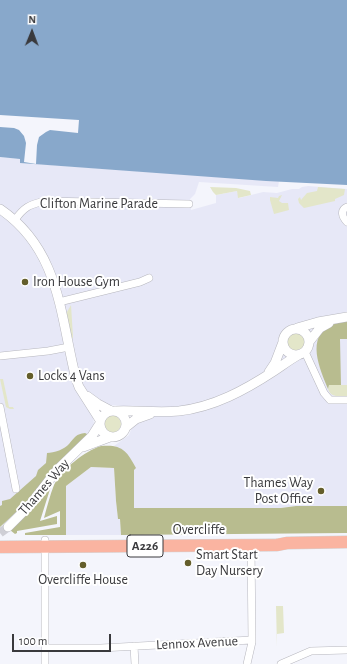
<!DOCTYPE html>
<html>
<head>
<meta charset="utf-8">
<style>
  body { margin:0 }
  #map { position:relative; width:347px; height:664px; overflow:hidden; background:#f4f5fc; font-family:"Alegreya Sans",sans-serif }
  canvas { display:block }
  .north { position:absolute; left:12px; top:12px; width:40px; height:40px; -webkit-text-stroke:3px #fff; paint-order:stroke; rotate:1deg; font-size:11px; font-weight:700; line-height:16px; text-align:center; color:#39393c }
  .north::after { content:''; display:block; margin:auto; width:14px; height:18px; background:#39393c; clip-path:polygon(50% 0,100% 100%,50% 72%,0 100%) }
  .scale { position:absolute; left:12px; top:634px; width:99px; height:18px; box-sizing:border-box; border:2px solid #39393c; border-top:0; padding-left:5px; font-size:12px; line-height:14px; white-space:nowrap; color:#39393c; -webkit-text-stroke:3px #fff; paint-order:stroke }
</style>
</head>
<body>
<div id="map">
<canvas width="347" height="664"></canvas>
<div class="north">N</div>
<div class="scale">100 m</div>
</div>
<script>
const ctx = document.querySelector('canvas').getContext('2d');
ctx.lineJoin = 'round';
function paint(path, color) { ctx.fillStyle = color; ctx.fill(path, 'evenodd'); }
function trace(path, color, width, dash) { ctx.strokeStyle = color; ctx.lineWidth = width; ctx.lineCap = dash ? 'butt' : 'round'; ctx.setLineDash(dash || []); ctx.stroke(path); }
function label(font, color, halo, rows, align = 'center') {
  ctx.font = font + ' "Alegreya Sans",sans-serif'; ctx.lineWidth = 4; ctx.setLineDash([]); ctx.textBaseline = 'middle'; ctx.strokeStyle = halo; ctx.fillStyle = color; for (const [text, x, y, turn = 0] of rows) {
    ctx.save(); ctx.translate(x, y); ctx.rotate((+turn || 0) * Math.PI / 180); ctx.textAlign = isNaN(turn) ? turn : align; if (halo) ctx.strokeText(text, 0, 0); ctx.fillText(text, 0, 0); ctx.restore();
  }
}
paint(new Path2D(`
  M0 157 20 159V162L22 163 279 181 278 187 199 182 195 194 190 199 191 210 216 203V195L237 191 239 198 263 192 277 193 292 189H299L302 187 308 186 347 189V312L326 317 347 326V506H296L281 508H134L119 448 114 446 129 435 132 427 139 421 152 416H172L145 408 110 405 100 410 93 417 94 424 91 432 0 522Z
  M91 467 114 468 116 501 118 518H120L121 535H66V486Z`), '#e7e8f7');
paint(new Path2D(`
  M210 187 236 188 250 191 251 195 238 198 237 191 216 195 213 192Z
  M318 187 345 189 344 195 335 199V201L304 208 299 203 298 199 300 197 301 200 307 193 317 191Z
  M282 195 279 201 282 203H288L289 210 274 214 270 200V197L278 198 279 196Z
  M71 305 73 337 72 339 67 315V312Z
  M287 342a9 9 0 1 1 18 0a9 9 0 1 1-18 0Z
  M0 379H3L9 407H13L14 409H10L6 407Z
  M329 385H347V396C339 396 331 398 328 389Z
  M103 424a9 9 0 1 1 18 0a9 9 0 1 1-18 0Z
  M276 606H283L284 633 277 634V647Z`), '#e3e6c9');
paint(new Path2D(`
  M347 319V339H340L341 385H329L328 389C320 369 305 337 332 324 336 322 342 321 347 319Z
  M85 433 89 435 24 505 0 527V506L2 505V501L10 499 36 476 38 470 46 463 47 453C54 453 65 449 69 444 75 437 76 434 85 433Z
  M101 446C122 444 127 451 136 468L134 470V508H281L296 506H347V533L121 535 120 519H118L116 501 114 468 91 467 66 486V535H25V533L60 527V511L44 518C47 507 50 495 54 485 62 469 85 451 101 446Z
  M51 486 40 521 57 516V524L17 531V533L15 534 10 530 40 501Z`), '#b8bc8f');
paint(new Path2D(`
  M0 0H347V185L266 181 20 163V159L0 157Z`), '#88a8cb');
paint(new Path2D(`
  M0 115 79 120 78 133 50 130 46 132 39 137 37 145 36 164 24 162 26 143 24 136 19 130 14 128 0 127Z`), '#f4f5fc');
trace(new Path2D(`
  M0 533 8 527`), '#cfcfd6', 9, [9, 4.5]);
const minor = new Path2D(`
  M347 207C340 210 342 217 347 222
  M15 220C24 207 29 205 44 201L189 204
  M59 302 140 282 149 278
  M305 352 324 393 330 400H347
  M0 356 48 351 69 347
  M0 407 16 489
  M45 540V664
  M134 646 135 664
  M45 648H101L252 640
  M247 664 252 642 251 545
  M281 664 311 651 347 650`);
const tertiary = new Path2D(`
  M0 209C60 250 60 315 76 379L79 387 100 420
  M297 328 318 322 347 317
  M283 342a13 13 0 1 1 26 0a13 13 0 1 1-26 0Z
  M309 342 320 328 329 323
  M269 372 275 363 283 342
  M87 396 98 404 111 411
  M100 424a13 13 0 1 1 26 0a13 13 0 1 1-26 0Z
  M115 411C136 410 157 413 179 411 214 407 245 390 274 371 283 365 291 359 300 354
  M126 427 136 419 150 414
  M83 447 110 437
  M8 527 30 505 57 470 92 436 99 425`);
const primary = new Path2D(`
  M0 547 277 545 287 543 347 542`);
trace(minor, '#b7b7be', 8);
trace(tertiary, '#b7b7be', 10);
trace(primary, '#d3d3d4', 13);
trace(minor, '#fff', 7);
trace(tertiary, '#fff', 9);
trace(primary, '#fab4a1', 12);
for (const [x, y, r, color] of [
  [25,282,4,"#645e2b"],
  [30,376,4,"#645e2b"],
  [321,491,4,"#645e2b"],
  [188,563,4,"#645e2b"],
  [83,565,4,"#645e2b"]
]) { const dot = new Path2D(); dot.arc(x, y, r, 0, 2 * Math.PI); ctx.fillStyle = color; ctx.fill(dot); trace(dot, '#fff', 1.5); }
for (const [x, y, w] of [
  [145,546,36]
]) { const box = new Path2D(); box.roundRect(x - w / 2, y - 11, w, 22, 3); ctx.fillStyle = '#fff'; ctx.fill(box); trace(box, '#39393c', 1); }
label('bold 13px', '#39393c', null, [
  ["A226",145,546]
]);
label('14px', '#39393c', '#fff', [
  ["Clifton Marine Parade",99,204],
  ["Thames Way",44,487,-49],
  ["Overcliffe",199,530],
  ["Lennox Avenue",197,643,-3]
]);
label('14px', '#39393c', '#fff', [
  ["Iron House Gym",33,282],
  ["Locks 4 Vans",38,376],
  ["Thames Way",313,483,"right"],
  ["Post Office",313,499,"right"],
  ["Smart Start",196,555],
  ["Day Nursery",196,571],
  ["Overcliffe House",83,580,"center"]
], 'left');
</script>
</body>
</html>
